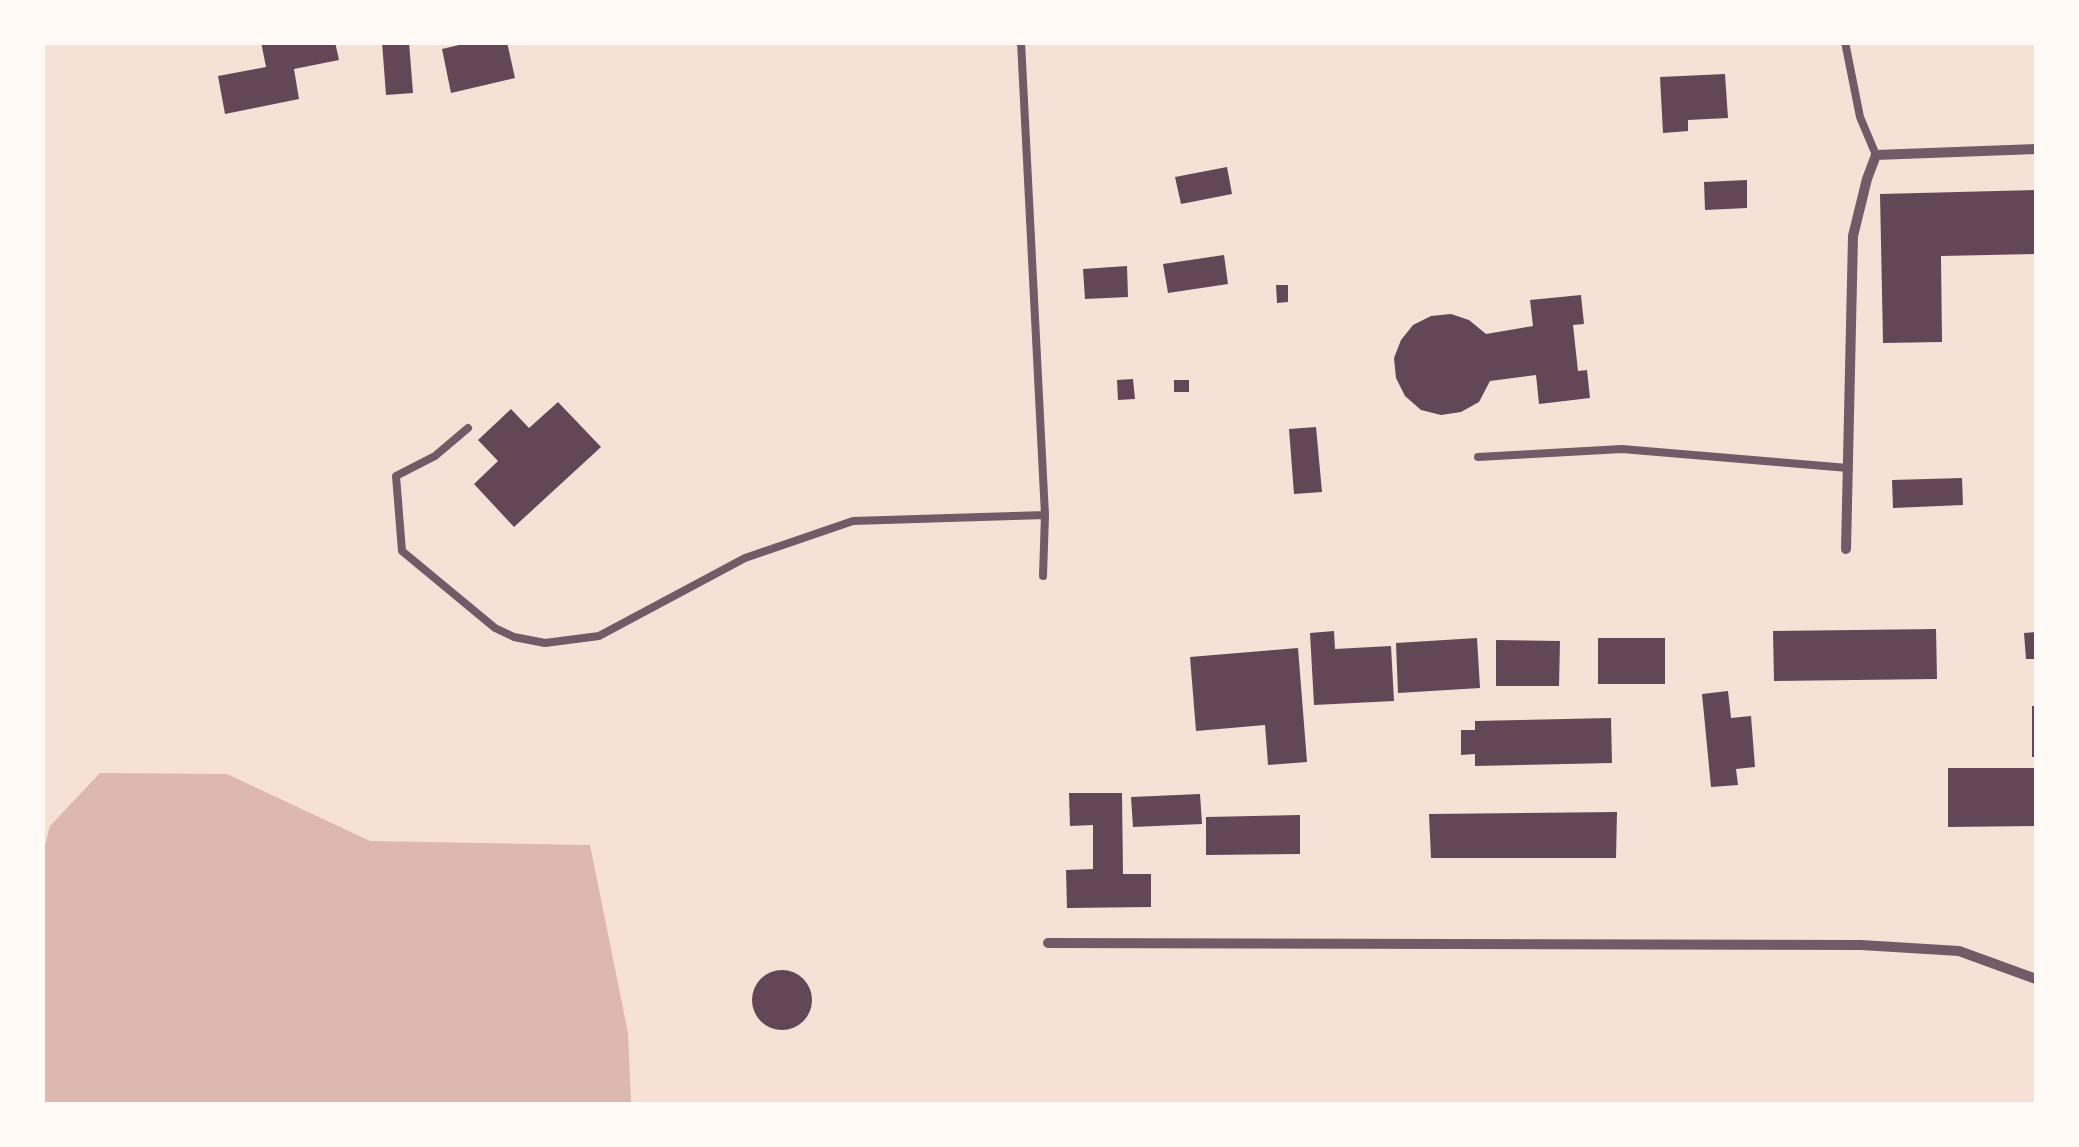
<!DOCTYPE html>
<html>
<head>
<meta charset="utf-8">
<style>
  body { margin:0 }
  #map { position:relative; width:2079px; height:1147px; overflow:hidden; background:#f7e1d7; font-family:Rubik,sans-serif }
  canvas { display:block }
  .frame { position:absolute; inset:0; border:45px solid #fffaf5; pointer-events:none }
</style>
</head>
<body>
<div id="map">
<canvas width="2079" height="1147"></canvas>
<div class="frame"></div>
</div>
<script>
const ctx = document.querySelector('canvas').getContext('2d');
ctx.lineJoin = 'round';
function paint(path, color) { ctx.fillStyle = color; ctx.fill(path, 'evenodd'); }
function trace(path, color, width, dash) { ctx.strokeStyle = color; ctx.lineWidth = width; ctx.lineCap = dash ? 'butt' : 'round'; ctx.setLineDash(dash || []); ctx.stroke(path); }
paint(new Path2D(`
  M100 773 227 774 370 841 590 845 628 1033 631 1104H43V853L50 826Z`), '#dcb8b0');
paint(new Path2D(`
  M261 42H335L339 60 294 69 299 99 225 114 218 76 266 67Z
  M382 42H409L413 93 386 95Z
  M472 42H507L515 78 451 93 442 49Z
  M1725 74 1728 118 1688 120V131L1663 133 1660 77Z
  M1227 167 1232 194 1181 204 1175 177Z
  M1747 180V208L1705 210 1704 182Z
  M2036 190V254L1941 256 1942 342 1883 343 1880 194Z
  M1224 255 1228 284 1168 293 1163 264Z
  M1127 266 1128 297 1085 299 1083 269Z
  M1276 285H1288V302L1277 303Z
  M1581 295 1584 324 1573 325 1578 371 1587 370 1590 398 1539 404 1536 375 1490 381 1479 402 1461 412 1441 415 1421 410 1405 396 1396 378 1394 358 1401 340 1413 325 1431 316 1451 314 1469 320 1486 334 1533 326 1530 300Z
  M1133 379 1135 399 1118 400 1117 380Z
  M1174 380H1189V392H1174Z
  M558 402 601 447 514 527 474 484 498 461 478 440 511 409 529 428Z
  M1316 427 1322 492 1294 494 1289 429Z
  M1962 478 1963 505 1893 508 1892 480Z
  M1936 629 1937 679 1774 681 1773 631Z
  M1334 631 1335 649 1391 646 1394 701 1314 705 1310 633Z
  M2036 632V659H2026L2024 633Z
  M1477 638 1480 688 1398 693 1396 643Z
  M1598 638H1665V684H1598Z
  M1496 640 1560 641 1559 686H1496Z
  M1298 648 1307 762 1268 765 1265 725 1196 731 1190 657Z
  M1728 691 1731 718 1751 716 1755 767 1736 769 1738 785 1711 787 1702 694Z
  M2032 706H2036V757H2032Z
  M1611 718 1612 763 1475 766V754L1461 755V730H1475V721Z
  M1948 768H2036V826L1948 827Z
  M1069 793H1122L1123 874H1151V907L1067 908 1066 870 1093 869V825L1070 826Z
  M1200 794 1202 824 1133 827 1131 797Z
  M1617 812 1616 858H1431L1429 814Z
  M1300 815V854L1206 855V817Z
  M752 1000a30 30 0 1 1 60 0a30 30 0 1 1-60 0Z`), '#644757');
trace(new Path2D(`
  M1021 42 1045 515 1043 576
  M1845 42 1860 117 1876 155
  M468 428 435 456 396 476 402 551 495 628 514 637 545 643 599 636 745 558 853 521 1045 515
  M1478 457 1622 449 1848 468`), '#755966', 8);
trace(new Path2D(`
  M1846 549 1853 236 1867 179 1876 155 2036 149
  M1048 943 1861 945 1959 951 2036 979`), '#755966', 10);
</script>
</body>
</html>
